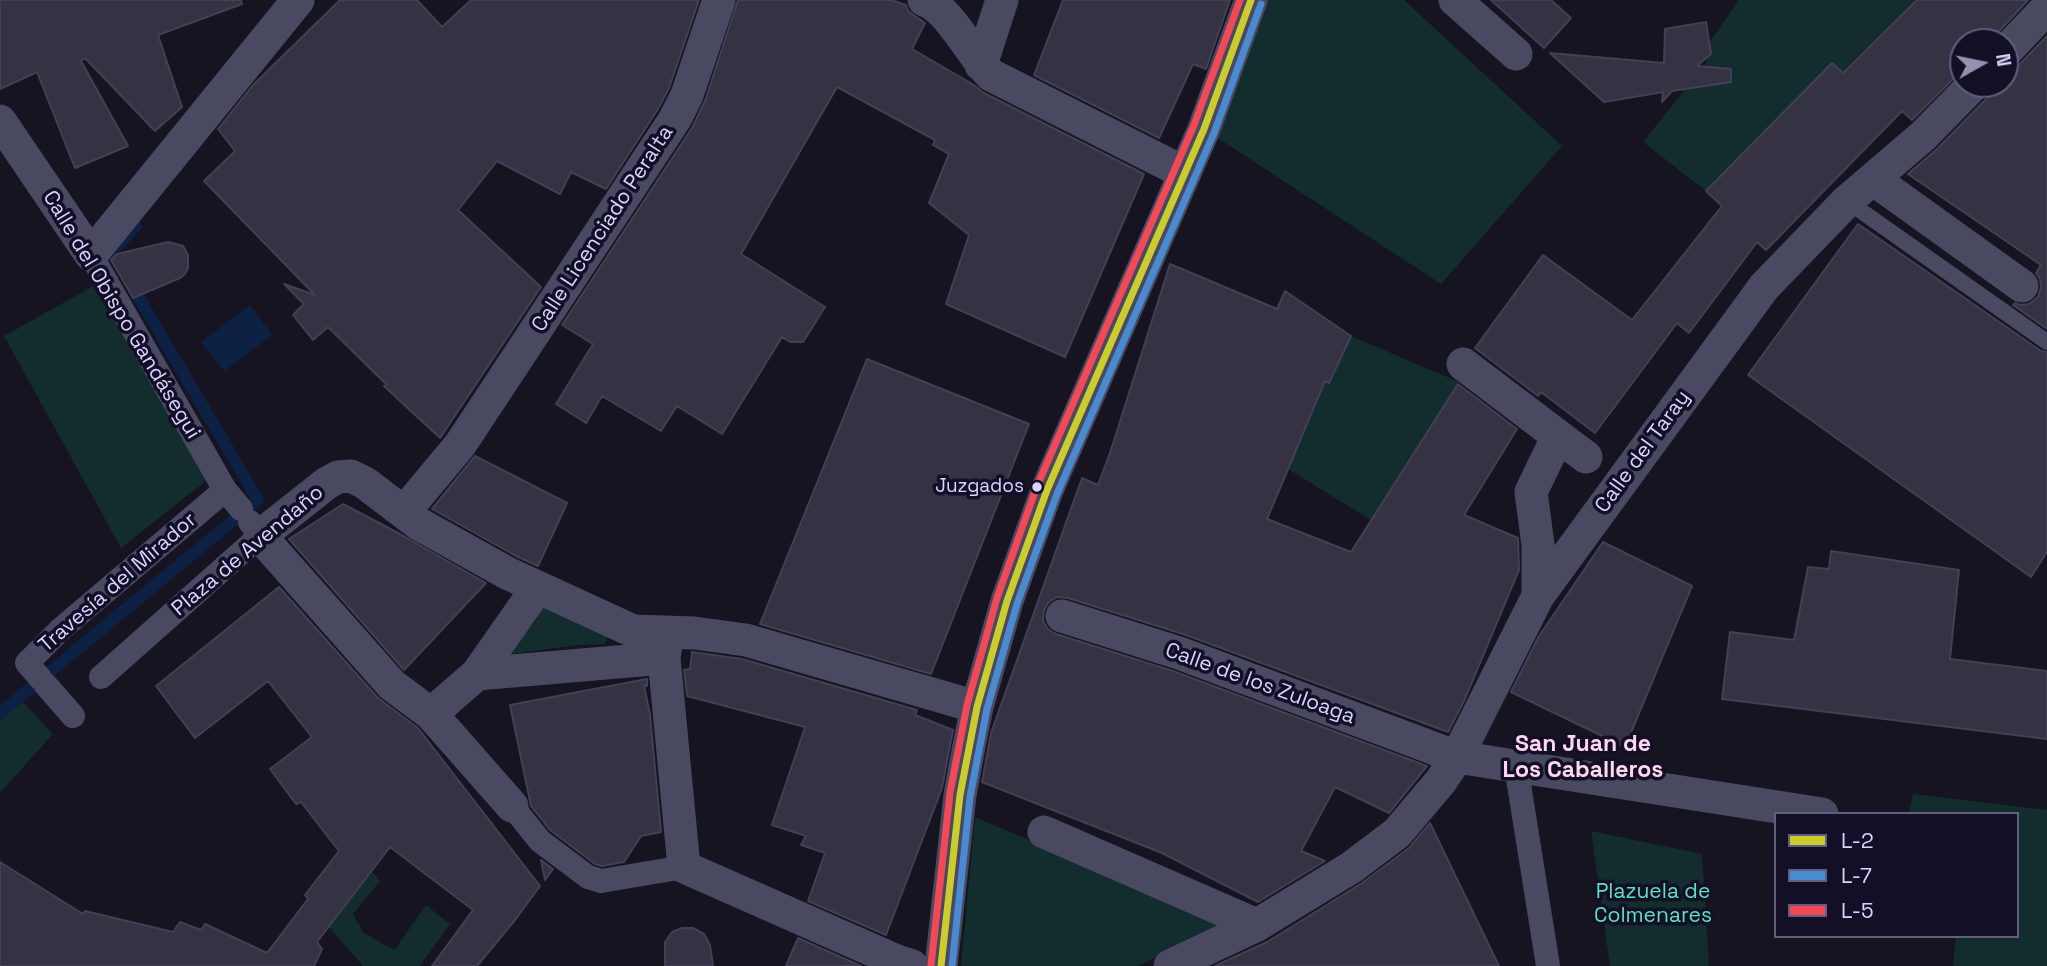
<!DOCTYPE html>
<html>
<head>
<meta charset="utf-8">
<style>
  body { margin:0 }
  #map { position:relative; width:2047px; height:966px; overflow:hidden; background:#161421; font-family:"Space Grotesk",sans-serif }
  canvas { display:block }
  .legend { position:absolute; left:1774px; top:812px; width:245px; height:126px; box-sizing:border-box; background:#130f26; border:2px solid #625e7d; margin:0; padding:9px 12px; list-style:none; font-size:21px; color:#d9d4ff }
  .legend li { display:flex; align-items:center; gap:14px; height:35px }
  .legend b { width:35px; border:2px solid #625e7d }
  .north { position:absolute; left:1949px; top:28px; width:70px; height:70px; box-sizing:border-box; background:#130f26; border:2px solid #625e7d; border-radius:50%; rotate:81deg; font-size:19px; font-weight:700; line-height:28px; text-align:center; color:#d9d4ff }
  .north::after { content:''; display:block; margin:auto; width:24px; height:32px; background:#9591b1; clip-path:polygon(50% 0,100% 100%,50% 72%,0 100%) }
</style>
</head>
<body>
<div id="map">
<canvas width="2047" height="966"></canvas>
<ul class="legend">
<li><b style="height:9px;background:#cbcc2d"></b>L-2</li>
<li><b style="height:9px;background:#4a8ad1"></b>L-7</li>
<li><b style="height:9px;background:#f14a56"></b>L-5</li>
</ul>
<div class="north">N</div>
</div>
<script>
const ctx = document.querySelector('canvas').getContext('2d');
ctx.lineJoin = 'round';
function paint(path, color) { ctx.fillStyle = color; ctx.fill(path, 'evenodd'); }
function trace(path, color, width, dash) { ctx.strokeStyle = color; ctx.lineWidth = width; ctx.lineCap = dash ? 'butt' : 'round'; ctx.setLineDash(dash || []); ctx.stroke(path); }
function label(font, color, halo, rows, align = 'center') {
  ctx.font = font + ' "Space Grotesk",sans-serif'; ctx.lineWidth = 7; ctx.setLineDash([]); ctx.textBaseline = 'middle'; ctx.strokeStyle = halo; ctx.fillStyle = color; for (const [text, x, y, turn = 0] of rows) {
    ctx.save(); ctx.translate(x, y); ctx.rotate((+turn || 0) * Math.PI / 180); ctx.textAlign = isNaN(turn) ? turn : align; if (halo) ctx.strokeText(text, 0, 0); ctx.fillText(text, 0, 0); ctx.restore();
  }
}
paint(new Path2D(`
  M1251 0H1404L1562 146 1441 284 1204 129Z
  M1739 0H1917L1842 72 1832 64 1706 191 1643 142 1706 63 1709 43Z
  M97 284 206 481 121 548 4 336Z
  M1351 336 1459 382 1371 520 1288 469 1306 372 1329 383Z
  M544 607 605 630 607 639 605 644 576 645 513 654 511 649 534 623Z
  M23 702 53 734 0 793V720Z
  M1913 794 2047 810V966H1953L1956 936H2017V814H1909Z
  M975 817 1227 924 1138 966H961Z
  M1591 831 1702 854 1709 966H1610Z
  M372 871 380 881 353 914 363 932 388 947 395 949 426 905 450 924 420 966H363L329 927Z`), '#132c2d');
paint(new Path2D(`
  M250 305 272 335 224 371 201 342Z`), '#0d2144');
trace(new Path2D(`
  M0 713 258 500 112 252 136 226`), '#0d2144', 12);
const building = new Path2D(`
  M0 0H241L242 4 158 35 182 107 155 131 85 58 81 61 128 146 75 168 37 72 0 89Z
  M340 0H417L442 27 471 0H699L669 88 658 109 606 189 571 172 560 194 497 161 458 210 541 287 440 438 384 386 387 385 328 327 313 340 293 315 304 304 284 284 315 295 204 181 235 151 218 129 253 85Z
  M738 0H891L906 5 908 11 925 23 912 49 974 85 982 92 1144 174 1065 357 946 304 969 235 929 203 949 154 933 145 935 140 837 87 741 254 825 307 803 342H790L782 337 722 434 677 406 661 431 602 396 586 423 556 404 593 344 562 325 692 128 705 101Z
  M1063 0H1230L1206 69 1193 64 1159 138 1034 75Z
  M1491 0H1551L1571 18 1544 48Z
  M1917 0H2028L1989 42H1963V69L1912 120 1902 111 1766 250 1757 242 1689 333 1677 323 1595 433 1541 392 1538 396 1475 348 1543 255 1632 320 1722 206 1706 191 1832 63 1843 73Z
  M1706 22 1711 54 1697 66 1731 69V82L1672 91 1662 102 1663 92 1604 102 1550 53 1664 63 1665 29Z
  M2047 36V329L2013 305 2015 303 2021 305 2029 304 2038 297 2041 287 2040 279 2036 273 2041 265 1908 174 1937 149 1988 97 1992 89 1993 84H2005V71L2011 70 2018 66Z
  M1858 224 2041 351 2047 352V552L2031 577 1748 375Z
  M168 242 183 246 188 255V268L185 274 180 278 133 298 111 260 117 254Z
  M1170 264 1277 309 1285 291 1351 336 1329 383 1325 381 1267 519 1351 552 1458 384 1517 429 1464 515 1518 538 1519 570 1464 701 1448 732 1186 635 1068 598 1057 597 1049 602 1044 610 1043 621 1048 629 1056 634 1173 671 1427 766 1389 813 1335 787 1301 851 1325 861 1258 902 1162 853 982 782 991 733 1082 478 1098 485 1111 450Z
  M867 359 1029 424 931 674 760 624Z
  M475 456 567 503 538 566 516 556 432 509Z
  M343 504 400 534 486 583 404 670 289 539Z
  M1603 542 1692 586 1625 747 1511 692 1539 636Z
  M1831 551 1959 570 1950 659 2047 671V739L1722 699 1730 632 1794 640 1808 567 1829 569Z
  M279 587 378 698 418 728 540 886 515 920 477 966H432L473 910 390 847 317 942 322 949 314 966H0V862L83 914 85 911 173 932 180 922 201 930 205 924 267 953 308 899 305 895 339 851 301 802 296 804 270 769 312 737 268 681 195 738 156 686Z
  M692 652 742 659 917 710 915 715 953 730 942 788 886 935 808 901 825 853 801 845 806 836 772 825 805 727 687 696 684 670 690 669Z
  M647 679V686L644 685 650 715 661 832 641 836 624 862 602 866 595 864 550 830 531 806 510 705Z
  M1430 823 1499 966H1215L1267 942 1362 883 1409 848Z
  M541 860 553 869 545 880Z
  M682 928H693L704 934 710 945 713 966H665V942L672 932Z
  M798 938 861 966H786Z`);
paint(building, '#343243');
trace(building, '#433f54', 2);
trace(new Path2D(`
  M1847 201 2047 342`), '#4a4962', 16);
trace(new Path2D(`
  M91 255 225 490 241 509
  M101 677 260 536 250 522
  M40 678 27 663 60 630 225 490
  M45 684 73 716
  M1516 766 1548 966
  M512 806 540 841 588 877 601 881 684 867`), '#4a4962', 24);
trace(new Path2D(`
  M924 0C949 8 972 56 991 75L1185 173
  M1455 0 1516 54
  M2005 52 2047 8
  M981 65 1002 0
  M0 121 91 255 298 0
  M1873 179 2022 286
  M1463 364 1558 436 1531 492 1538 545V596
  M1558 436 1586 457
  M404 512 460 445 675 119 687 95 719 0
  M538 587 477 674 431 714 392 685 260 536 327 483 338 477 351 476 365 483 419 524 507 573 633 631 694 633 746 640 977 707
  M1062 616 1179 653 1457 757 1822 814
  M668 632 664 658 684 867 897 961 912 966
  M477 674 664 658
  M431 714 512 806
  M1044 832 1257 925
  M941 966 960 795 969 746 977 707 1007 601 1047 490 1204 129 1251 0
  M1170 966 1257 925 1352 867 1397 833 1441 781 1457 757 1538 596 1764 287 1847 201 1923 136 1974 84`), '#4a4962', 33);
trace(new Path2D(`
  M941 966 960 795 977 707 1007 601 1047 490 1204 129 1251 0`), '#cbcc2d', 7);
trace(new Path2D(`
  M952 966 970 797 987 709 1017 604 1057 494 1214 133 1261 4`), '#4a8ad1', 7);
trace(new Path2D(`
  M931 965 950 793 967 705 997 598 1037 486 1194 125 1240 0`), '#f14a56', 7);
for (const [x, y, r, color] of [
  [1037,487,6,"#d9d4ff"]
]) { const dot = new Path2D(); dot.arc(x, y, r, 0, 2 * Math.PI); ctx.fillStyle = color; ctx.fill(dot); trace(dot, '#130f26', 2.5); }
label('19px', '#d9d4ff', '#130f26', [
  ["Juzgados",1024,487]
], 'right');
label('21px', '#d9d4ff', '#130f26', [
  ["Calle Licenciado Peralta",603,229,-57],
  ["Calle del Obispo Gandásegui",121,315,59],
  ["Calle del Taray",1643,452,-54],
  ["Plaza de Avendaño",248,551,-40],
  ["Travesía del Mirador",118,583,-41],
  ["Calle de los Zuloaga",1260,684,20]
]);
label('21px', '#5fe0c0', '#130f26', [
  ["Plazuela de",1653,892],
  ["Colmenares",1653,916]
]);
label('bold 23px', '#ffd6f0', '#130f26', [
  ["San Juan de",1583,745],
  ["Los Caballeros",1583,771]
]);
</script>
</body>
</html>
